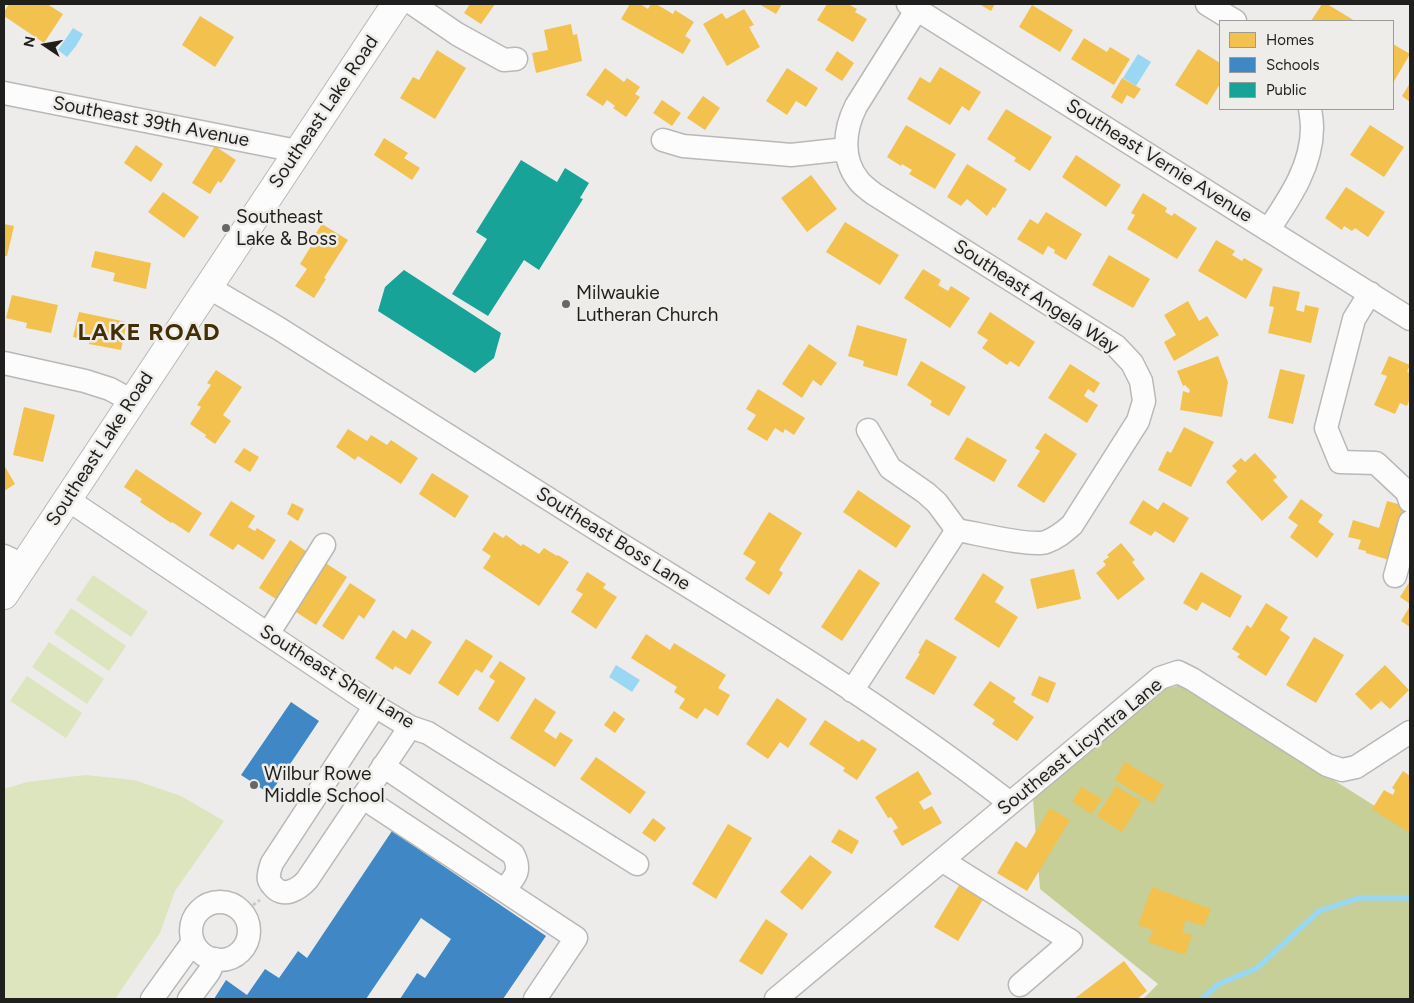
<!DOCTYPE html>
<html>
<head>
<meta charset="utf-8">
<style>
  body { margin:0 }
  #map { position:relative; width:1414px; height:1003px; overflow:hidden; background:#edeceb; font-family:Figtree,sans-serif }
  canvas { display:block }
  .frame { position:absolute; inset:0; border:5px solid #1f1f1e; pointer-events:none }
  .legend { position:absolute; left:1219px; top:20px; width:175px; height:90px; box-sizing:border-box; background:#eeedea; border:1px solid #9b9b98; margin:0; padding:6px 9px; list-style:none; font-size:15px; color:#1f1f1e }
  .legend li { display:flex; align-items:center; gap:10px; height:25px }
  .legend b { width:25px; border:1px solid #9b9b98 }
  .north { position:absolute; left:20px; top:20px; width:50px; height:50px; -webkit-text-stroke:4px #eeedea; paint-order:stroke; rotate:282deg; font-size:14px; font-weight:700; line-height:20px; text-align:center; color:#1f1f1e }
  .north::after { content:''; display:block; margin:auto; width:18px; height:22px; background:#1f1f1e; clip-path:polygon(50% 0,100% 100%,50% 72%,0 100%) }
</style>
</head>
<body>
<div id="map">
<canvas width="1414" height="1003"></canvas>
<div class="frame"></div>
<ul class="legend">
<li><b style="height:14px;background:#f2c14e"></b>Homes</li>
<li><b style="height:14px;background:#3f88c5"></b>Schools</li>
<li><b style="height:14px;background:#17a398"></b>Public</li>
</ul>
<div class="north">N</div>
</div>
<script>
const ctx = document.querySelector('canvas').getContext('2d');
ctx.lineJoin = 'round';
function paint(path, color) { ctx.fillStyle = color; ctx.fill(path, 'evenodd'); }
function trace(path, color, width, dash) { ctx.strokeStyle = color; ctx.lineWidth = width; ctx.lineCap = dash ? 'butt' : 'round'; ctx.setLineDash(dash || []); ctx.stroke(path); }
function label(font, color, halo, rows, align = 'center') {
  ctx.font = font + ' Figtree,sans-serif'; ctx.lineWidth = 5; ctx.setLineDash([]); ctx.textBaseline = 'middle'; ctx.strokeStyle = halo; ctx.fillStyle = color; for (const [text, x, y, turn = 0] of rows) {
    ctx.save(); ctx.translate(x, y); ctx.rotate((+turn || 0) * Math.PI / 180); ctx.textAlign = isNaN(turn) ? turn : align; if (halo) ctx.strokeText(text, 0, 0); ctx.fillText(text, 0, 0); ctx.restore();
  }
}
paint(new Path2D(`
  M93 575 148 612 131 637 76 600Z
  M71 608 126 646 109 671 54 633Z
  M49 642 104 679 87 704 32 667Z
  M27 676 82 713 66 738 10 701Z
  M85 775 134 780 181 796 224 821 175 891 160 933 115 999H4V789L27 782Z`), '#dce5bd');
paint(new Path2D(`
  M1182 685 1410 828V999H1143L1158 984 1040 889 1033 799 1159 690Z`), '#c6cf98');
paint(new Path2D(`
  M73 28 83 34 76 46 67 57 58 50Z
  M1138 54 1151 62 1136 86 1123 78Z
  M616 665 640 680 632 692 609 677Z`), '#9ad7f3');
paint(new Path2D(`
  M9 4H47L63 14 44 43 4 16V12Z
  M470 4H495L481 24 464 13Z
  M630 4H640L648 9 651 4H656L673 14 675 10 694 22 685 36 691 40 683 54 621 19Z
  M759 4H782L776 14Z
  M827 4H848L857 9 855 12 867 19 853 42 817 20Z
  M979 4H995L991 11Z
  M1322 4H1327L1355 21H1311Z
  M1032 5 1073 30 1060 52 1019 27Z
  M744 9 754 25 749 27 760 47 727 66 703 24 722 13 726 19Z
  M200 16 234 37 215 67 182 45Z
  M571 24 573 35 577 34 582 61 536 73 532 53 548 50 544 30Z
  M1084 38 1107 52 1110 47 1130 59 1114 85 1071 59Z
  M1393 44 1410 54 1393 83Z
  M1198 49 1220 63V84L1207 105 1175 85Z
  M437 50 466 68 435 119 400 98 413 77 419 80Z
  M837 51 854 63 842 81 825 70Z
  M940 67 981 92 969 111 962 106 950 125 907 99 920 77 930 83Z
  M605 68 624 82 627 78 640 87 635 94 640 97 626 117 613 108 615 106 607 100 603 106 586 95Z
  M787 68 818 88 806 107 796 101 787 115 766 101Z
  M1122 78 1141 89 1134 99 1127 95 1122 104 1111 97Z
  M1410 83V102L1402 96Z
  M703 96 720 108 705 130 687 118Z
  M662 100 681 113 672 126 653 113Z
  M1006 109 1052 137 1030 171 1014 161 1016 158 987 139Z
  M906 125 956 154 935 189 909 174 912 170 902 164 901 166 887 157Z
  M1370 125 1404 147 1384 177 1350 155Z
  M384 138 408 153 404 158 420 168 412 180 374 155Z
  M136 145 163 164 151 182 124 163Z
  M215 146 236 160 221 183 218 181 210 194 192 183Z
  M1076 155 1121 185 1106 207 1062 177Z
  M967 164 1007 189 995 208 993 207 987 216 967 199 961 206 947 197Z
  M811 175 837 209 807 232 781 198Z
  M1346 187 1385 212 1368 237 1355 228 1352 231 1344 226 1342 230 1325 218Z
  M163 192 199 217 184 238 148 212Z
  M1143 193 1167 208 1165 212 1172 216 1174 213 1197 228 1177 259 1127 229 1135 215 1131 213Z
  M1046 212 1082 234 1066 260 1054 253 1055 250 1048 246 1043 255 1017 239 1030 219 1038 224Z
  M845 222 899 255 880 285 826 252Z
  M4 224 14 226 7 256H4Z
  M322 224 348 240 324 278 326 279 314 298 295 286 307 269 300 264 313 243 310 242Z
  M1216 240 1235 251 1232 255 1242 261 1244 258 1263 269 1246 299 1198 271Z
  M95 251 151 263 146 289 113 281 115 273 91 267Z
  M1109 255 1150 279 1133 308 1092 285Z
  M923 269 941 280 938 285 948 291 951 286 970 298 950 328 904 298Z
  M1273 286 1300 292 1296 310 1304 312 1305 305 1319 308 1311 343 1268 333 1274 307 1269 306Z
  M12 295 58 305 51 333 26 328 27 323 6 318Z
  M1188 301 1199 321 1207 316 1219 335 1174 361 1164 342 1176 335 1164 315Z
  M79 312 127 322 121 350 89 344V341L73 337Z
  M990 312 1035 342 1019 367 1010 361 1007 365 982 348 988 340 977 333Z
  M857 325 907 339 897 376 863 366 864 361 848 356Z
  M809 344 837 363 821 386 813 380 802 398 782 384Z
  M1218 356 1228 382 1222 417 1180 410 1183 391 1189 393 1190 390 1185 385 1183 386 1177 371Z
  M1389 356 1410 365 1407 372 1410 373V398L1407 406 1400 403 1395 414 1374 405 1387 376 1381 374Z
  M921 361 966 387 949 416 930 405 932 401 907 385Z
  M1070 364 1100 383 1094 393 1088 389 1084 396 1098 405 1087 423 1048 398Z
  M1280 369 1305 375 1293 424 1268 418Z
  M216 370 242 387 223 415 231 421 215 444 205 437 206 435 190 424 201 407 197 405 211 385 207 383Z
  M758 389 805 418 794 435 785 429 783 433 775 428 767 441 747 429 756 415 746 409Z
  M24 407 55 415 43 462 13 455Z
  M1184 427 1214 442 1191 487 1158 470 1167 451 1171 453Z
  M348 429 367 441 371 435 387 445 391 440 418 458 401 484 358 456 355 460 336 447Z
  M1045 433 1077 454 1044 503 1017 486 1040 451 1035 448Z
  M967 437 1007 460 994 482 954 459Z
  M244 448 259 457 250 472 234 462Z
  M1255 453 1277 477 1273 480 1288 497 1262 521 1226 482 1237 471 1232 466 1241 458 1245 462Z
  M4 465 15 484 4 491Z
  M136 469 202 513 189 533 172 522 171 523 140 502 142 499 124 487Z
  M432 473 469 496 455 518 419 494Z
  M858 490 911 526 896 548 843 512Z
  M1301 499 1323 515 1318 522 1334 534 1317 558 1290 537 1298 525 1288 518Z
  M1143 500 1158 510 1163 502 1189 518 1174 543 1155 531 1151 536 1129 523Z
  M231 501 255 516 248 527 255 531 257 528 276 540 263 560 238 544 233 550 209 535Z
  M1387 501 1409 507 1389 560 1366 553V551L1358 549 1361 540 1348 537 1353 520 1379 528Z
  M292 503 304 509 298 521 287 514Z
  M769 512 802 533 779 570 783 573 769 595 745 579 756 562 743 554Z
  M494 532 503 538 506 535 521 546 523 544 539 554 544 548 557 556 558 555 569 562 539 606 483 568 491 556 482 550Z
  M290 540 313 556 282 603 259 588Z
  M1121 543 1135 560 1132 562 1145 579 1118 600 1096 573 1106 565 1103 561 1109 557 1107 555Z
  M324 562 347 577 316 625 293 610Z
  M859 569 880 583 842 641 821 627Z
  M1074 569 1081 599 1037 609 1030 579Z
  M587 572 606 584 603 588 617 597 596 629 571 612 583 594 576 590Z
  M1201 572 1242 596 1230 618 1202 602 1197 611 1183 603Z
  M983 573 1004 587 995 602 1018 617 999 648 954 619Z
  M1410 581V604L1400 597Z
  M350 583 376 600 364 619 359 615 343 640 322 626Z
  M1266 603 1288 617 1280 630 1290 637 1266 676 1237 657 1240 654 1232 649 1247 625 1251 628Z
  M1410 606V627L1401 621Z
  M412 629 432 642 410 675 395 666 393 670 375 658 393 630 406 639Z
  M646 634 670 650 674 643 726 675 718 688 730 695 718 716 705 708 697 719 679 708 685 699 674 692 677 687 631 658Z
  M1314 637 1344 655 1316 703 1286 685Z
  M466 639 493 656 482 673 476 669 458 696 438 683Z
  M926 639 957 657 934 695 905 678 920 654 918 653Z
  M500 661 526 678 498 722 478 709 495 681 489 677Z
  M1385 665 1409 690 1390 709 1381 701 1371 710 1355 694Z
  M1039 676 1056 683 1048 703 1031 695Z
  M990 681 1016 698 1013 702 1034 717 1017 741 992 724 995 720 973 705Z
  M535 698 556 712 544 731 556 739 560 732 573 740 555 767 510 738Z
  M777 698 807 719 788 748 780 742 768 759 746 744Z
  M614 711 625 719 615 733 604 725Z
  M825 720 859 742 862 739 877 749 857 780 843 771 845 768 809 744Z
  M596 757 646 792 630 814 580 779Z
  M1125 762 1164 785 1153 803 1115 780Z
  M918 771 932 794 919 802 924 810 932 806 942 823 902 846 893 831 898 828 891 817 888 818 875 797Z
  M1403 771 1410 776V833L1372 809 1384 790 1393 795 1395 790 1392 788Z
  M1116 786 1141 801 1122 832 1097 816Z
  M1081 787 1102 799 1092 814 1072 802Z
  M1050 808 1070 820 1027 891 997 873 1016 841 1026 848Z
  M653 818 666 828 655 842 642 833Z
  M728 824 752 838 716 899 692 884Z
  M839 829 859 841 852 854 831 842Z
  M810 855 832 872 802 910 780 892Z
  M961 882 985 896 958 941 934 927Z
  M1152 887 1211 909 1204 926 1186 920 1182 932 1192 935 1185 955 1148 942 1153 930 1138 925Z
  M766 919 788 934 762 975 739 961Z
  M1124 961 1147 991 1137 999H1074Z`), '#f2c14e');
paint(new Path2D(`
  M291 702 319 721 270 794 241 775Z
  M392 831 546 936 503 999H400L417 973 425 978 451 939 421 918 366 999H214L226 980 247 995 265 969 279 978 298 951 307 958Z`), '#3f88c5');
paint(new Path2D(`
  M521 160 557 182 565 168 589 183 580 198 583 199 539 270 524 260 488 316 452 294 487 239 476 232Z
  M404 270 501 333 494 358 475 373 378 311 385 287Z`), '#17a398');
trace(new Path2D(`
  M1202 999 1217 985 1257 968 1319 911 1359 898H1410`), '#9ad7f3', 5.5);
const minor = new Path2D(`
  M413 4 457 34 504 60 516 59
  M908 4 1410 319
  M1207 4 1235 21
  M917 9 856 106C844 130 841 159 859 181 863 186 869 190 874 194L1116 346 1132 363 1141 381 1144 401 1138 421 1072 525C1064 532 1057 538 1046 542 1030 547 976 533 957 530
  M4 93 297 151
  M663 140 683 146 768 153 791 155 846 149
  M1269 229C1289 199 1312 166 1312 128 1312 122 1311 115 1310 109
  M208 287 278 328C390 398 500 469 612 539 747 622 884 705 1010 803
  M1370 293 1354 319 1326 428 1340 462 1376 463 1407 492 1410 501
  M4 363 85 381 110 389 132 401
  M868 430 890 468 926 493 937 503 957 530
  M67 499 375 706 410 727 428 733 637 864
  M4 556 23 565
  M1395 576 1410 522
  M268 634 324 545
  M852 691 957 530
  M375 706 272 863C271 866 269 871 269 875 268 879 270 883 273 886 283 899 299 889 307 880L410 727
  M383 766 513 854C522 871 515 877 504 890
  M362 797 576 938 535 999
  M943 861 1071 941 1020 985
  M191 931a29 29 0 1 1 58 0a29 29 0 1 1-58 0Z
  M152 999 193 942
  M189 999 209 972 215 959
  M776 999 1160 678 1178 672 1192 679 1327 765 1342 770 1356 767 1410 732`);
const major = new Path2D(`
  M4 595 396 4`);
trace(minor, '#b9b8b7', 25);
trace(major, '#b9b8b7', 30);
trace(new Path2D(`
  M242 913 260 900`), '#cccccb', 3, [4, 2.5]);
trace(minor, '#fcfcfc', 22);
trace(major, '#fcfcfc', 28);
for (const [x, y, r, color] of [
  [226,228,5,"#676766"],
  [566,304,5,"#676766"],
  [254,785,5,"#676766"]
]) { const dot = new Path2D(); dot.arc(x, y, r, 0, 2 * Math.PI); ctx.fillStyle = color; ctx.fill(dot); trace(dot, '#eeedea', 2); }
label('19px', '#1f1f1e', '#eeedea', [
  ["Southeast Lake Road",324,112,-56],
  ["Southeast 39th Avenue",151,122,11],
  ["Southeast Vernie Avenue",1159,161,32],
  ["Southeast Angela Way",1036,297,33],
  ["Southeast Lake Road",100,449,-57],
  ["Southeast Boss Lane",613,539,32],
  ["Southeast Shell Lane",337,677,32],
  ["Southeast Licyntra Lane",1080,747,-39]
]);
label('19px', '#1f1f1e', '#eeedea', [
  ["Southeast",236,217],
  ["Lake & Boss",236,239],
  ["Milwaukie",576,293],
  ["Lutheran Church",576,315],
  ["Wilbur Rowe",264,774],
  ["Middle School",264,796]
], 'left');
ctx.letterSpacing = '1px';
label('bold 24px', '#422e07', '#eeedea', [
  ["LAKE ROAD",149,333]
]);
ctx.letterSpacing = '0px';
</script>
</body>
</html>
